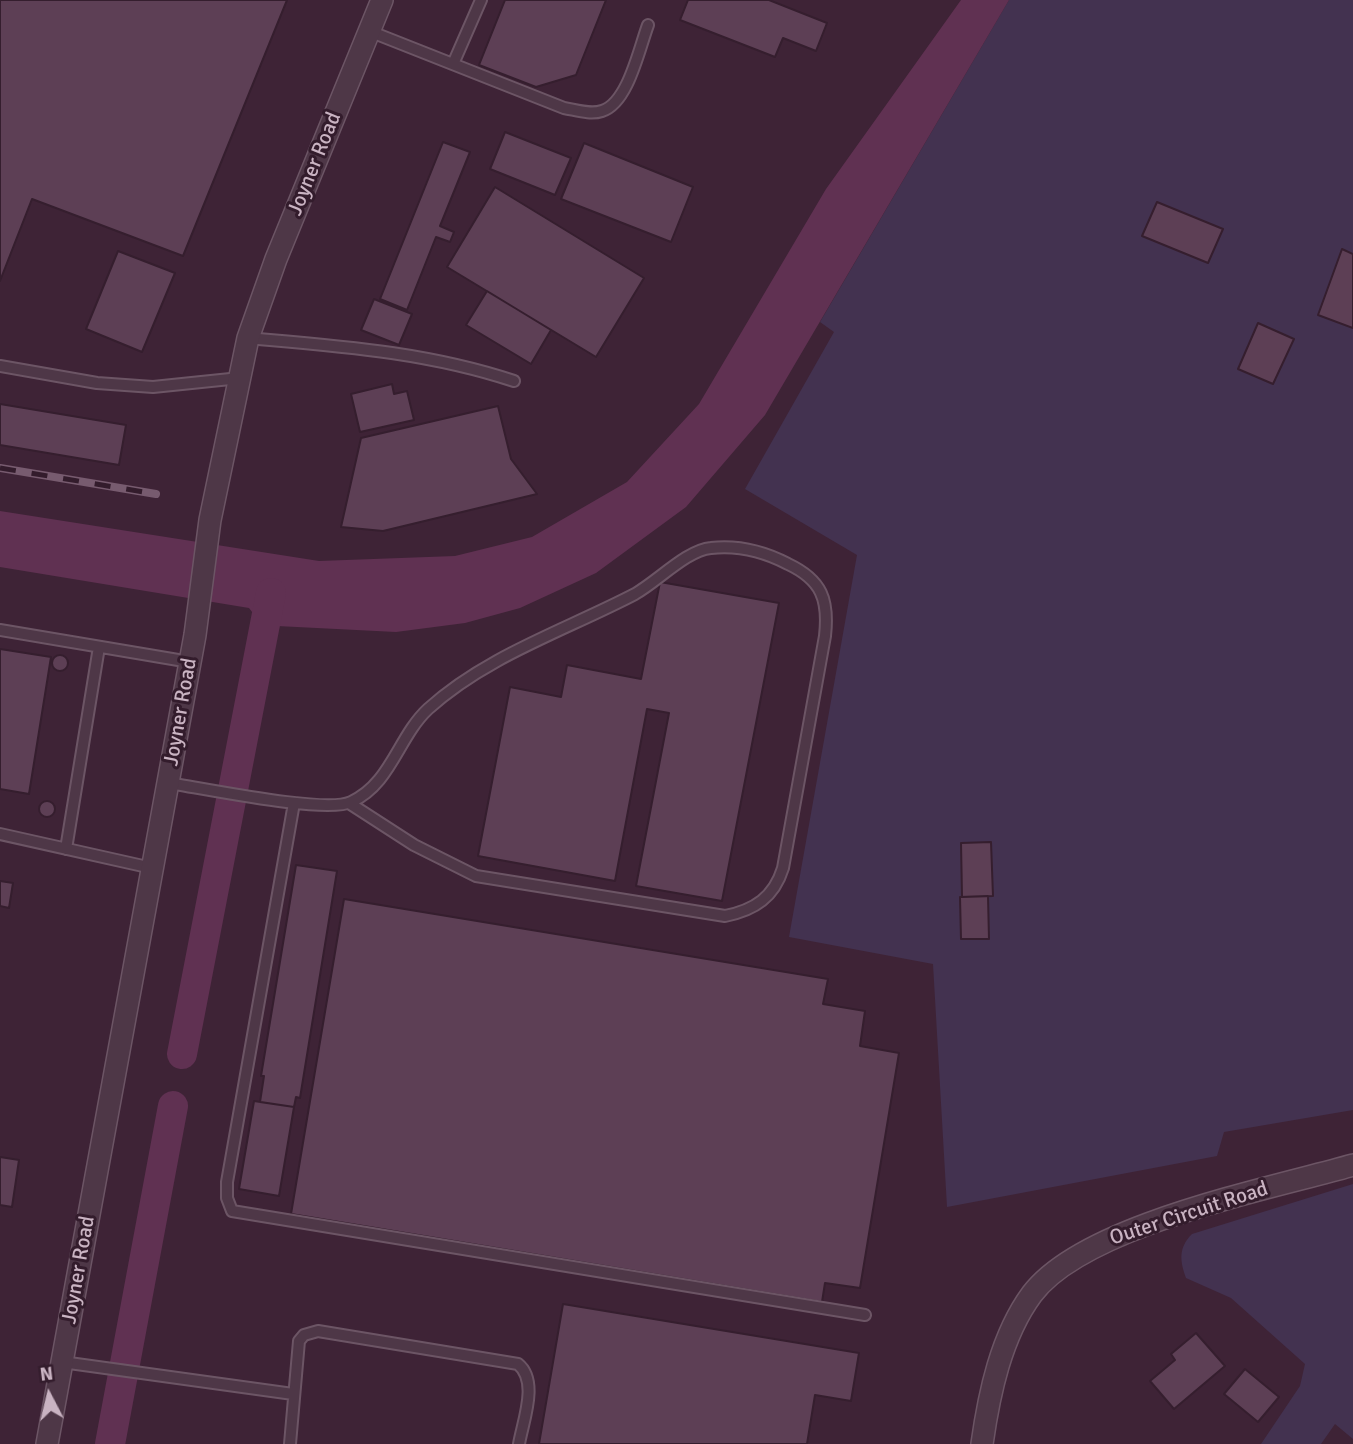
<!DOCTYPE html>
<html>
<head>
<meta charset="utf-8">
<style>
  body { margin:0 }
  #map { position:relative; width:1353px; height:1444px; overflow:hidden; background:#3e2336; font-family:Signika,sans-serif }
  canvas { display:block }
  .north { position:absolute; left:14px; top:1360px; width:70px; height:70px; -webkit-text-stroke:5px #331c2c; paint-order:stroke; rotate:353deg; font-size:19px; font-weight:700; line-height:28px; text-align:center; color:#c9b3c2 }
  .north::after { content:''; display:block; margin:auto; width:24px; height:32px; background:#c9b3c2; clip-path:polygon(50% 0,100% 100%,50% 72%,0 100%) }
</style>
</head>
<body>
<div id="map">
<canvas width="1353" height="1444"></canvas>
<div class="north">N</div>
</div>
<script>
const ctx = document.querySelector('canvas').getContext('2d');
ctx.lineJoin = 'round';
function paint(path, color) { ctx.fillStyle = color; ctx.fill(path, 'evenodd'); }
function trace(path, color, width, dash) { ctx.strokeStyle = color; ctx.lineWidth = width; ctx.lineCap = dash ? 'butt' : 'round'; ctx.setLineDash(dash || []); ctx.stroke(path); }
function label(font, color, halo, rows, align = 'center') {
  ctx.font = font + ' Signika,sans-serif'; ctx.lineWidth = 6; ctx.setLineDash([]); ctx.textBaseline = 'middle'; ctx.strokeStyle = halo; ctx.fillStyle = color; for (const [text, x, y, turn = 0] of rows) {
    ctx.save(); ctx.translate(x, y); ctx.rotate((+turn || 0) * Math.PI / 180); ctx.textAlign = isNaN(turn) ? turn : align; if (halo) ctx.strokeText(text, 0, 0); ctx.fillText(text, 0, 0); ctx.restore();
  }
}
paint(new Path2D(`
  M1009 0H1353V1110L1224 1132 1217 1156 947 1207 933 964 789 937 857 555 745 489 834 332 820 322Z
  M1353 1184V1439L1335 1424 1321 1444H1261L1300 1386 1305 1364 1231 1298 1186 1278C1180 1261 1178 1248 1192 1234Z`), '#433250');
paint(new Path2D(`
  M961 0H1009L765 415 686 507 596 573 520 608 465 623 396 632 277 626 256 617 249 608 0 567V511L319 561 455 556 532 537 627 482 699 404 826 189Z`), '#603152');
trace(new Path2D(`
  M182 1054 271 593
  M110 1444 173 1106`), '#603152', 30);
const building = new Path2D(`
  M0 0H287L183 256 32 199 0 281Z
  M505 0H606L576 75 536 87 479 65Z
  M688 0H769L827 23 816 51 783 38 775 57 680 20Z
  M505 132 571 158 555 195 490 169Z
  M443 142 470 152 440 226 454 232 450 242 436 237 407 310 380 299Z
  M584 143 693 187 671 242 561 199Z
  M495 187 644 278 596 357 447 267Z
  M1157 202 1223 229 1208 263 1142 236Z
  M1342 249 1353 254V328L1318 315Z
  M118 251 175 273 142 352 86 329Z
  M487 291 551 330 531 364 466 325Z
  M374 299 412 314 399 345 361 330Z
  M1258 323 1294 339 1273 384 1238 369Z
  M392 384 394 394 407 391 414 420 360 432 351 394Z
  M0 404 126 425 119 465 0 445Z
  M498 406 511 459 537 494 383 531 341 527 361 438Z
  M660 582 779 603 722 901 636 886 669 713 647 709 615 881 478 856 510 687 561 697 567 665 641 679Z
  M0 649 51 657 29 794 0 789Z
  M52 663a8 8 0 1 1 16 0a8 8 0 1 1-16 0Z
  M39 809a8 8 0 1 1 16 0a8 8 0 1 1-16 0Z
  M991 842 993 896 962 897 961 843Z
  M296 865 337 871 300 1098 296 1097 294 1107 260 1102 264 1076H261Z
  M0 881 13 883 9 908 0 906Z
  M988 896 989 939H961L960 897Z
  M344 899 828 979 823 1004 865 1011 860 1046 899 1053 860 1288 825 1283 822 1302 291 1214Z
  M254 1101 294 1107 279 1196 239 1189Z
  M0 1157 19 1160 12 1207 0 1205Z
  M563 1304 859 1353 851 1401 815 1395 807 1444H539Z
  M1196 1333 1225 1366 1174 1409 1150 1381 1175 1360 1171 1354Z
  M1245 1369 1279 1397 1258 1422 1224 1394Z`);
paint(building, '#5d3f55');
trace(building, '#351e2e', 2);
const service = new Path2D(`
  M369 31 564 108C576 110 590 115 602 111 628 103 639 49 648 25
  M453 64 481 0
  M248 338C339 346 427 352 514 381
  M0 366 97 383 153 387 240 378
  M0 630 190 662
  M168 783C203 788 325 814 351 802 391 784 398 737 428 709 486 656 566 630 635 594 658 581 687 550 711 548 738 545 765 552 788 564 822 580 829 600 825 636L783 868C774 897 755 910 725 916L476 876 414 845 349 803
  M294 803 227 1182V1198L232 1211 865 1315
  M0 834 152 868
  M66 849 99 647
  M62 1362 293 1394
  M290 1444 299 1341 304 1335 318 1331 518 1364C539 1381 523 1421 519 1444`);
const minor = new Path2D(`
  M47 1444 195 635 210 520 248 338 276 259 382 0
  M982 1444C989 1394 1001 1336 1032 1294 1084 1225 1269 1189 1353 1165`);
trace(service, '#6c5565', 14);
trace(minor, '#6c5565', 24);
trace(service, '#4e3747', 10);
trace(minor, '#4e3747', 21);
const rail = new Path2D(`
  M0 468 156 494`);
trace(rail, '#775b6f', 8);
trace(rail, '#331c2c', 5, [16]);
label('21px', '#c9b3c2', '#331c2c', [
  ["Joyner Road",315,164,-68],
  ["Joyner Road",181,712,-80],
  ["Outer Circuit Road",1189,1214,-18],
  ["Joyner Road",79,1270,-80]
]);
</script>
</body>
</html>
